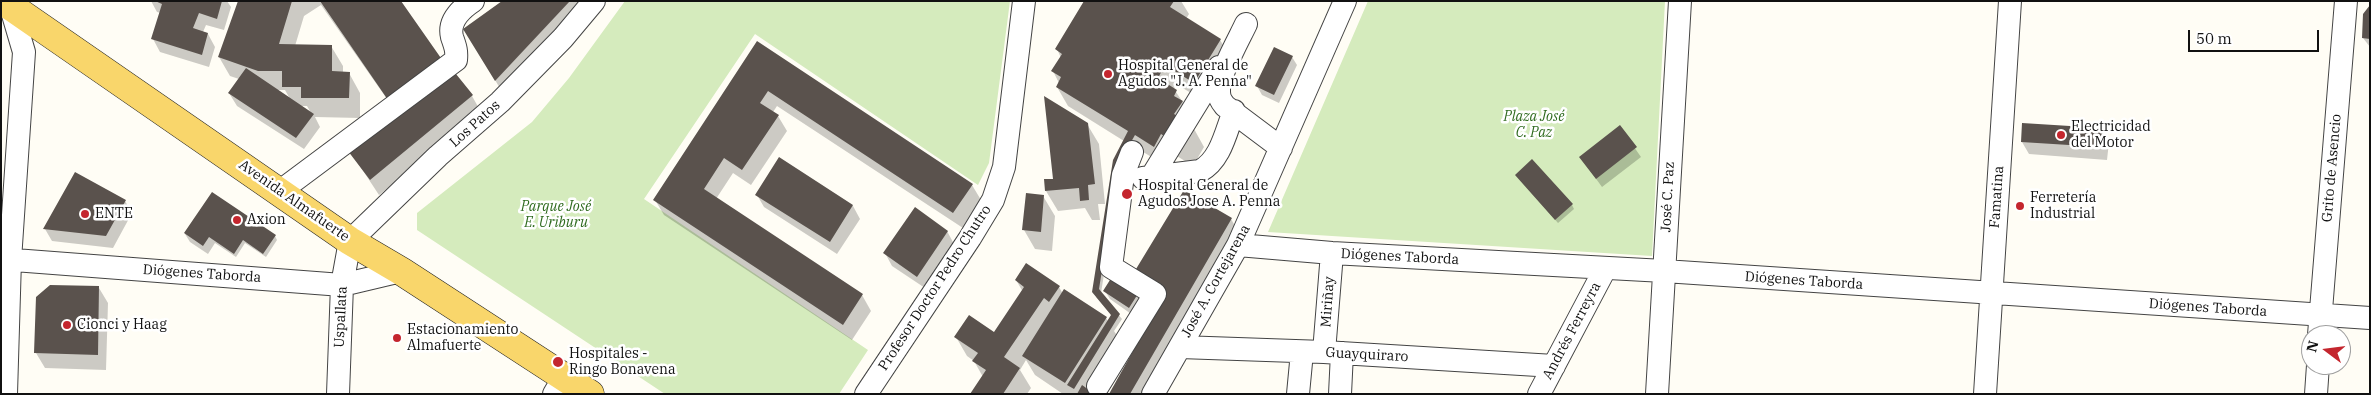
<!DOCTYPE html>
<html>
<head>
<meta charset="utf-8">
<style>
  body { margin:0 }
  #map { position:relative; width:2371px; height:395px; overflow:hidden; background:#fffdf5; font-family:"IBM Plex Serif",serif }
  canvas { display:block }
  .frame { position:absolute; inset:0; border:2px solid #111; pointer-events:none }
  .north { position:absolute; left:2301px; top:325px; width:50px; height:50px; box-sizing:border-box; background:#fff; border:1px solid #a0a0a0; border-radius:50%; rotate:285deg; font-size:14px; font-weight:700; line-height:20px; text-align:center; color:#111 }
  .north::after { content:''; display:block; margin:auto; width:18px; height:22px; background:#c4262e; clip-path:polygon(50% 0,100% 100%,50% 72%,0 100%) }
  .scale { position:absolute; left:2188px; top:30px; width:131px; height:22px; box-sizing:border-box; border:2px solid #111; border-top:0; padding-left:6px; font-size:15px; line-height:18px; white-space:nowrap; color:#111; -webkit-text-stroke:4px #fff; paint-order:stroke }
</style>
</head>
<body>
<div id="map">
<canvas width="2371" height="395"></canvas>
<div class="frame"></div>
<div class="north">N</div>
<div class="scale">50 m</div>
</div>
<script>
const ctx = document.querySelector('canvas').getContext('2d');
ctx.lineJoin = 'round';
function paint(path, color) { ctx.fillStyle = color; ctx.fill(path, 'evenodd'); }
function trace(path, color, width, dash) { ctx.strokeStyle = color; ctx.lineWidth = width; ctx.lineCap = dash ? 'butt' : 'round'; ctx.setLineDash(dash || []); ctx.stroke(path); }
function label(font, color, halo, rows, align = 'center') {
  ctx.font = font + ' "IBM Plex Serif",serif'; ctx.lineWidth = 5; ctx.setLineDash([]); ctx.textBaseline = 'middle'; ctx.strokeStyle = halo; ctx.fillStyle = color; for (const [text, x, y, turn = 0] of rows) {
    ctx.save(); ctx.translate(x, y); ctx.rotate((+turn || 0) * Math.PI / 180); ctx.textAlign = isNaN(turn) ? turn : align; if (halo) ctx.strokeText(text, 0, 0); ctx.fillText(text, 0, 0); ctx.restore();
  }
}
paint(new Path2D(`
  M625 1H1010L989 163 978 185 755 34 644 199 868 350 839 394H665L417 230V213L532 122 569 78Z
  M1368 1H1665L1652 256 1268 232Z`), '#d5ebbd');
paint(new Path2D(`
  M151 1H227L231 7 224 30 206 25 203 32 208 34 215 47 209 67 160 52 153 39 161 13 157 12Z
  M239 1H399L442 62 472 96 481 112 379 195 350 151 399 116 321 5 304 16 295 46H331L343 66V73H349L360 93V118L315 117 320 127 304 149 237 106 229 93 239 79 230 76 219 57ZM277 90H285L290 99ZM300 106H307L311 113Z
  M504 1H593L504 95 474 45Z
  M1086 1H1181L1189 14 1186 19 1220 40 1232 59 1206 102 1176 84 1174 89 1188 110 1193 127 1204 147 1193 166 1172 153 1165 165 1133 146 1121 168 1101 293 1122 319 1114 331 1118 337 1085 388 1093 394H1063L1035 375 1026 360 1020 370 1031 388 1027 394H971L983 377 974 361 967 356 956 337 994 334 1023 292 1016 280 1059 287 1063 294 1106 318 1108 321 1112 316 1096 297 1124 141 1068 106 1057 87 1059 83 1053 71 1061 58 1057 49Z
  M2370 7V47L2363 38Z
  M758 43 972 185 981 200 963 228 777 106 773 112 778 116 787 131 751 185 733 173 716 199 862 295 871 311 852 340 664 215 655 200Z
  M1292 57 1297 65 1279 103 1262 95 1257 86Z
  M1087 124 1099 144 1105 204H1098L1100 220H1092L1085 208 1058 211 1046 191 1045 181 1054 180Z
  M1620 127 1641 157 1602 187 1581 158Z
  M2101 130 2109 142 2107 160 2029 154 2022 142Z
  M779 159 853 206 860 219 837 254 764 207 757 195Z
  M1516 175 1572 205 1574 209 1558 223Z
  M1043 196 1055 216 1052 251 1035 249 1024 230Z
  M125 201 132 213 113 248 52 241 45 229Z
  M1231 219 1242 238 1152 394H1111Z
  M947 231 954 244 925 288 892 266 885 253Z
  M185 234 275 236 277 240 266 257 245 243 236 257 215 243 208 254 190 242Z
  M1116 274 1145 299 1134 316 1110 299 1105 291Z
  M99 288 108 303 106 370 45 368 36 353Z`), '#0003');
paint(new Path2D(`
  M155 1H222L217 19 199 13 193 28 208 33 202 55 151 39 162 4Z
  M238 1H292L279 44 332 45V71L350 72 349 98H301V87H282V71H258L218 57Z
  M320 1H401L443 61 388 100Z
  M502 1H570L495 81 463 29Z
  M1084 1H1174L1170 7 1221 39 1194 83 1165 65 1158 78 1177 90 1174 96 1183 101 1174 114 1194 126 1182 147 1161 134 1154 147 1135 135 1119 163 1099 289 1120 314 1074 389 1067 385 1111 315 1092 292 1113 160 1128 131 1056 87 1061 77 1051 71 1062 54 1055 49Z
  M2370 5V39L2362 38 2363 14Z
  M757 41 973 184 953 213 768 91 760 103 779 115 742 170 724 158 704 189 863 294 843 325 653 200Z
  M1274 47 1293 56 1274 95 1255 86Z
  M246 68 314 114 296 138 228 93Z
  M456 74 473 95 370 180 348 151Z
  M1044 96 1088 123 1095 184 1088 185 1089 200 1080 201 1079 188 1045 191 1044 179H1053Z
  M2022 123 2102 128 2101 147 2021 142Z
  M1620 125 1637 147 1596 179 1579 157Z
  M779 157 853 205 830 242 755 195Z
  M1532 159 1573 204 1555 220 1515 175Z
  M75 172 126 200 106 236 43 229Z
  M1184 190 1232 218 1130 394H1109L1165 294 1133 274Z
  M212 192 276 235 263 254 243 240 234 254 209 237 203 246 184 233Z
  M1026 193 1044 195 1041 232 1022 230Z
  M915 207 948 231 917 277 883 253Z
  M1026 263 1060 286 1049 302 1044 298 1004 357 1020 368 1003 394H970L986 370 972 361 978 353 954 337 969 315 994 332 1024 287 1015 280Z
  M1115 272 1141 289 1129 308 1103 291Z
  M50 285 99 286 98 355 34 353 36 297Z
  M1064 289 1107 317 1065 383 1022 356Z
  M1082 385 1095 394H1077Z`), '#5a524d');
const minor = new Path2D(`
  M1246 24C1239 39 1218 76 1219 91 1219 98 1221 101 1225 106L1281 148
  M1152 176 1219 67
  M1143 178 1200 171C1221 160 1226 131 1234 111
  M279 192 456 60C457 50 455 46 452 37 448 21 461 9 473 1
  M1238 245 1332 253 1664 271 2370 318
  M1 259 342 285 401 271
  M2319 335 2346 1
  M1180 347 1324 352 1554 366
  M1324 352 1332 253
  M1098 386 1155 294 1111 267 1123 175 1132 152
  M6 394 10 260 24 52 9 1
  M338 394 342 285 350 241 438 156 500 102 563 38 594 1
  M554 394 564 377
  M866 394 970 238 993 200 1004 167 1024 1
  M1153 394 1238 245 1345 1
  M1298 394 1302 352
  M1340 394 1342 353
  M1539 394 1605 269
  M1657 394 1680 1
  M1985 394 2010 1
  M2316 394 2318 365`);
const major = new Path2D(`
  M3 1 350 241 401 271 590 394`);
trace(minor, '#444', 24);
trace(major, '#222', 29);
trace(minor, '#fff', 22);
trace(major, '#f9d66b', 28);
for (const [x, y, r, color] of [
  [1108,74,5,"#c4262e"],
  [2061,135,5,"#c4262e"],
  [1127,194,6,"#c4262e"],
  [2020,206,5,"#c4262e"],
  [85,214,5,"#c4262e"],
  [237,220,5,"#c4262e"],
  [67,325,5,"#c4262e"],
  [397,338,5,"#c4262e"],
  [558,362,6,"#c4262e"]
]) { const dot = new Path2D(); dot.arc(x, y, r, 0, 2 * Math.PI); ctx.fillStyle = color; ctx.fill(dot); trace(dot, '#fff', 2); }
label('14px', '#111', '#fff', [
  ["Hospital General de",1118,66],
  ["Agudos \"J. A. Penna\"",1118,82],
  ["Electricidad",2071,127],
  ["del Motor",2071,143],
  ["Hospital General de",1138,186],
  ["Agudos Jose A. Penna",1138,202],
  ["Ferretería",2030,198],
  ["Industrial",2030,214],
  ["ENTE",95,214],
  ["Axion",247,220],
  ["Cionci y Haag",77,325],
  ["Estacionamiento",407,330],
  ["Almafuerte",407,346],
  ["Hospitales -",569,354],
  ["Ringo Bonavena",569,370]
], 'left');
label('italic 14px', '#2f6b1f', '#fff', [
  ["Plaza José",1534,117],
  ["C. Paz",1534,133],
  ["Parque José",556,207],
  ["E. Uriburu",556,223]
]);
label('14px', '#111', '#fff', [
  ["Los Patos",475,124,-42],
  ["Grito de Asencio",2332,168,-85],
  ["José C. Paz",1668,197,-87],
  ["Famatina",1997,197,-86],
  ["Avenida Almafuerte",294,201,35],
  ["Diógenes Taborda",1400,257,3],
  ["Diógenes Taborda",202,274,4],
  ["José A. Cortejarena",1216,281,-61],
  ["Diógenes Taborda",1804,281,4],
  ["Profesor Doctor Pedro Chutro",935,288,-57],
  ["Miriñay",1328,302,-86],
  ["Diógenes Taborda",2208,308,4],
  ["Uspallata",341,317,-87],
  ["Andrés Ferreyra",1572,331,-62],
  ["Guayquiraro",1367,355,3]
]);
</script>
</body>
</html>
